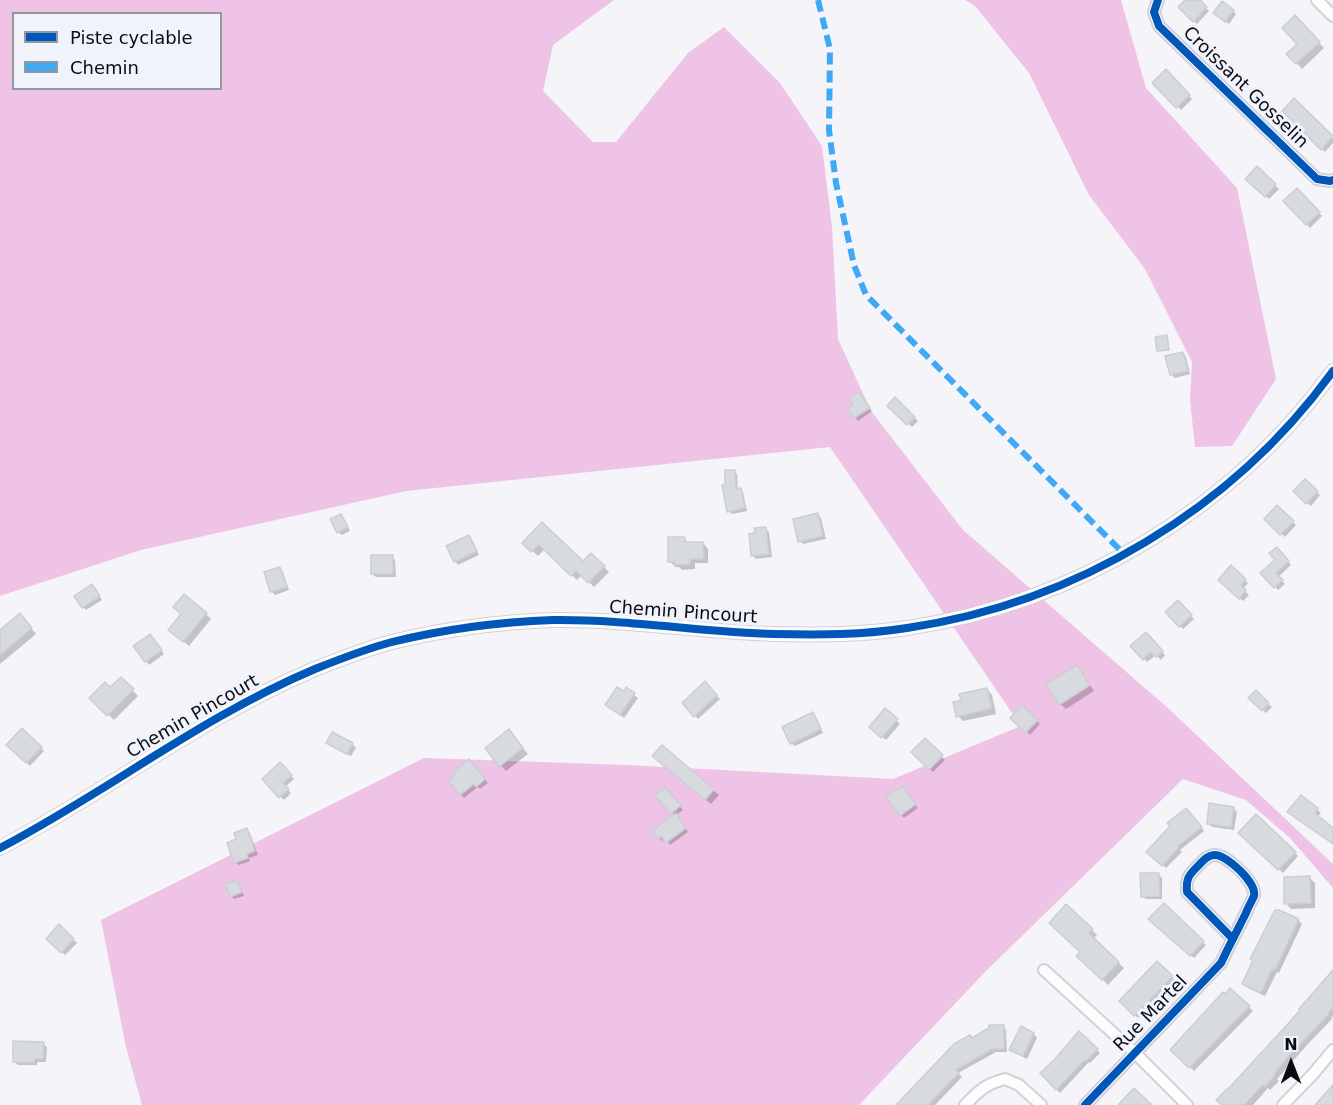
<!DOCTYPE html>
<html>
<head>
<meta charset="utf-8">
<style>
  body { margin:0 }
  #map { position:relative; width:1333px; height:1105px; overflow:hidden; background:#f4f4f9; font-family:"DejaVu Sans",sans-serif }
  canvas { display:block }
  .legend { position:absolute; left:12px; top:12px; width:210px; height:78px; box-sizing:border-box; background:#f1f3fc; border:2px solid #95979f; margin:0; padding:8px 10px; list-style:none; font-size:18px; color:#0b0c13 }
  .legend li { display:flex; align-items:center; gap:12px; height:30px }
  .legend b { width:30px; border:2px solid #95979f }
  .north { position:absolute; left:1261px; top:1033px; width:60px; height:60px; -webkit-text-stroke:4px #f1f3fc; paint-order:stroke; rotate:0deg; font-size:16px; font-weight:700; line-height:24px; text-align:center; color:#0b0c13 }
  .north::after { content:''; display:block; margin:auto; width:21px; height:27px; background:#0b0c13; clip-path:polygon(50% 0,100% 100%,50% 72%,0 100%) }
</style>
</head>
<body>
<div id="map">
<canvas width="1333" height="1105"></canvas>
<ul class="legend">
<li><b style="height:8px;background:#0057b8"></b>Piste cyclable</li>
<li><b style="height:8px;background:#3fa9f5"></b>Chemin</li>
</ul>
<div class="north">N</div>
</div>
<script>
const ctx = document.querySelector('canvas').getContext('2d');
ctx.lineJoin = 'round';
function paint(path, color) { ctx.fillStyle = color; ctx.fill(path, 'evenodd'); }
function trace(path, color, width, dash) { ctx.strokeStyle = color; ctx.lineWidth = width; ctx.lineCap = dash ? 'butt' : 'round'; ctx.setLineDash(dash || []); ctx.stroke(path); }
function label(font, color, halo, rows, align = 'center') {
  ctx.font = font + ' "DejaVu Sans",sans-serif'; ctx.lineWidth = 6; ctx.setLineDash([]); ctx.textBaseline = 'middle'; ctx.strokeStyle = halo; ctx.fillStyle = color; for (const [text, x, y, turn = 0] of rows) {
    ctx.save(); ctx.translate(x, y); ctx.rotate((+turn || 0) * Math.PI / 180); ctx.textAlign = isNaN(turn) ? turn : align; if (halo) ctx.strokeText(text, 0, 0); ctx.fillText(text, 0, 0); ctx.restore();
  }
}
paint(new Path2D(`
  M0 0H614L553 45 543 91 593 142H616L688 53 724 27 780 83 822 146 832 227 838 339 871 411 963 530 1169 709 1333 864V888L1290 838 1246 800 1183 779 985 972 859 1105H142L126 1047 101 920 424 758 627 765 893 779 1021 726 830 447 406 491 141 550 0 596ZM14 14H220V88H14Z
  M965 0H1121L1146 88 1237 188 1276 379 1232 446 1195 447 1190 400 1192 362 1145 269 1089 195 1029 73 975 6Z`), '#eec3e6');
paint(new Path2D(`
  M1187 0H1198L1209 11 1197 24 1180 7Z
  M1233 11 1236 14 1229 24 1218 16Z
  M1295 17 1324 48 1302 69 1291 57 1301 45Z
  M1166 72 1192 99 1181 110 1154 83Z
  M1294 100 1333 139V143L1325 152 1284 111Z
  M1257 168 1279 189 1269 199 1247 179Z
  M1297 191 1322 216 1310 228 1286 202Z
  M1183 353 1186 357 1190 374 1175 378 1171 374Z
  M862 397 872 411 858 421 855 417Z
  M895 399 918 421 912 427 889 406Z
  M734 471 737 474 738 490 740 489 743 492 747 511 732 514 729 511Z
  M1305 481 1320 495 1311 506 1295 491Z
  M1277 507 1296 525 1285 537 1266 519Z
  M818 515 821 518 826 539 803 544 800 541Z
  M341 516 344 519 350 531 342 535 338 532Z
  M542 524 583 564 591 555 609 572 594 587 582 575 577 580 545 549 538 556 524 543Z
  M765 529 769 532 772 557 756 559 753 556 750 535Z
  M468 537 472 540 479 555 458 565 455 561Z
  M684 538 689 544 703 543 708 549V563H695V569L682 570 679 567H675L670 561Z
  M1277 549 1291 565 1278 577 1285 584 1278 590 1263 573 1277 560Z
  M392 557 395 560 396 577H376L372 574Z
  M1231 567 1248 583 1243 589 1249 595 1243 601 1220 580Z
  M280 569 283 572 289 590 275 595 271 591Z
  M95 589 102 600 86 610 83 607Z
  M1178 602 1194 619 1183 629 1167 612Z
  M182 614H206L211 619 189 646 175 635Z
  M25 621 36 634 0 664V632Z
  M1146 634 1165 655 1161 660 1156 655 1147 662 1133 646Z
  M153 639 164 654 149 665 135 647Z
  M1077 667 1082 673 1094 691 1066 709 1060 704Z
  M121 679 138 696 114 720 91 698 110 690Z
  M705 684 720 699 698 719 684 703Z
  M627 689 638 698 624 718 610 708Z
  M987 689 992 695 996 714 963 721 958 716Z
  M1256 692 1272 707 1266 713 1250 698Z
  M1022 707 1040 724 1030 735 1012 718Z
  M885 710 900 724 886 740 871 727Z
  M812 714 816 717 823 733 795 746 791 743Z
  M22 730 44 751 30 766 9 745Z
  M514 737 528 754 506 771 487 749Z
  M925 740 945 760 933 772 913 752Z
  M328 742 352 744 356 748 351 756 331 746Z
  M662 747 719 795 711 804 660 762Z
  M280 764 294 779 285 787 291 793 284 800 264 779Z
  M472 764 488 783 480 789 478 787 464 798 450 781Z
  M665 789 683 810 676 815 688 832 670 845 665 839 662 841 654 832 675 816 657 796Z
  M905 791 918 808 904 818 901 815Z
  M1301 797 1321 813 1317 817 1333 830V844Z
  M1233 808 1237 812 1234 830 1212 827 1208 823Z
  M1189 813 1204 831 1180 850 1182 852 1166 868 1148 852Z
  M1256 816 1298 856 1283 873 1240 833Z
  M246 830 250 833 258 855 249 858 250 861 239 865 235 862Z
  M1158 874 1162 878V899H1146L1142 896Z
  M1309 877 1315 883V908L1291 909 1286 903Z
  M236 881 240 885 244 896 234 899 231 896Z
  M1164 905 1206 945 1194 958 1150 919Z
  M1066 906 1097 935 1093 939 1124 968 1108 985 1078 956 1082 952Z
  M1298 920 1302 924 1279 973 1277 972 1265 996 1248 988 1243 984 1254 961Z
  M59 926 77 943 65 955 48 939Z
  M1157 963 1175 980 1138 1018 1121 1001Z
  M1333 972V1016L1331 1018 1332 1019 1308 1044 1277 1079 1279 1081 1270 1090 1268 1088 1253 1105H1224Z
  M1230 990 1253 1011 1194 1071 1172 1050Z
  M1003 1026 1006 1030 1007 1052H996L958 1073 962 1077 935 1105H900L972 1039Z
  M1022 1028 1034 1034 1037 1038 1027 1059 1015 1053 1011 1049Z
  M1079 1033 1100 1053 1090 1063 1089 1062 1060 1093 1042 1073Z
  M43 1044 47 1047 46 1062H37V1065H18L15 1062Z`), '#0003');
const building = new Path2D(`
  M1185 0H1200L1207 7 1193 22 1178 7Z
  M1222 1 1234 10 1225 22 1213 13Z
  M1295 15 1320 42 1296 64 1286 54 1297 44 1282 28Z
  M1166 69 1190 95 1176 108 1152 83Z
  M1294 98 1333 136 1321 150 1282 111Z
  M1257 166 1276 184 1265 197 1245 179Z
  M1297 188 1320 212 1306 225 1283 201Z
  M1167 335 1169 350 1157 351 1155 337Z
  M1183 352 1188 371 1170 375 1165 356Z
  M859 392 870 408 854 418 847 409 853 405 849 399Z
  M895 397 915 417 907 425 887 406Z
  M725 470H735L736 489 741 488 745 508 727 512 722 485H725Z
  M1305 479 1318 491 1306 504 1293 491Z
  M1277 505 1294 521 1280 535 1264 519Z
  M818 513 823 536 798 542 793 519Z
  M341 514 348 527 337 533 330 519Z
  M542 522 583 561 591 553 605 566 588 583 576 571 571 576 539 545 531 552 522 543Z
  M766 527 769 554 751 556 749 534 755 533 754 528Z
  M469 535 477 551 454 562 446 546Z
  M668 537H685V542H703L704 559H690V564L675 565V562H668Z
  M1277 547 1289 561 1276 573 1283 580 1274 588 1260 573 1275 560 1269 553Z
  M371 555H393V574H371Z
  M1231 565 1246 579 1241 585 1246 590 1239 599 1218 580Z
  M280 567 287 587 270 592 264 572Z
  M92 584 100 596 82 608 74 596Z
  M184 594 207 613 183 642 168 630 181 614 173 607Z
  M1178 600 1192 615 1179 627 1165 612Z
  M20 613 32 628 0 655V630Z
  M1146 632 1163 651 1156 657 1151 652 1143 660 1130 646Z
  M150 634 162 650 145 662 133 646Z
  M1077 665 1090 685 1059 705 1046 684Z
  M121 677 134 689 107 716 89 698 105 682 110 687Z
  M705 681 717 695 694 717 682 703Z
  M617 687 624 691 626 687 635 693 620 715 605 705Z
  M987 688 992 708 956 717 953 702 961 700 959 694Z
  M1256 690 1269 703 1262 711 1248 698Z
  M1022 705 1038 720 1025 733 1010 718Z
  M885 708 898 719 881 738 869 727Z
  M813 712 821 729 790 744 782 727Z
  M22 728 42 747 26 763 6 745Z
  M509 729 523 748 499 767 485 748Z
  M332 732 353 743 347 754 326 743Z
  M925 738 943 755 929 770 911 752Z
  M662 745 714 789 705 800 652 756Z
  M469 759 485 779 476 787 474 784 460 795 448 781 455 775 452 773Z
  M280 762 292 775 283 783 289 789 279 798 262 779Z
  M902 786 916 804 900 816 886 797Z
  M665 787 681 805 671 814 655 796Z
  M1301 795 1318 808 1315 813 1333 828V844L1287 812Z
  M1209 803 1234 807 1231 827 1207 824Z
  M1186 808 1202 827 1178 846 1179 847 1162 866 1146 852 1170 826 1167 823Z
  M676 813 686 828 666 843 661 836 657 839 652 831Z
  M1256 814 1296 852 1278 870 1238 833Z
  M247 828 255 851 247 854 248 858 234 863 227 843 236 839 234 833Z
  M1140 873H1159L1160 896 1141 897Z
  M1310 876 1311 903 1284 904V877Z
  M237 880 242 892 230 897 225 884Z
  M1164 903 1204 941 1190 956 1148 919Z
  M1066 904 1093 929 1089 933 1119 962 1102 980 1076 956 1080 952 1049 923Z
  M1275 910H1279L1299 919 1275 970 1272 969 1261 993 1242 984 1253 960 1250 959Z
  M59 924 74 939 61 953 46 939Z
  M1157 961 1173 976 1134 1016 1119 1001Z
  M1333 970V1007L1328 1013 1329 1014 1287 1058 1274 1074 1275 1075 1265 1087 1263 1085 1244 1105H1222L1216 1100 1228 1088V1089L1287 1025 1300 1010 1299 1009Z
  M1230 988 1250 1006 1189 1068 1170 1050 1223 992 1225 994Z
  M989 1025H1004V1049H992L956 1070 959 1073 928 1105H896L954 1044 970 1035 972 1038 989 1028Z
  M1021 1026 1034 1033 1023 1056 1009 1050Z
  M1079 1031 1098 1049 1086 1061 1085 1060 1056 1090 1040 1073 1054 1060Z
  M13 1041 44 1042 43 1059H35L34 1063 13 1062Z
  M1333 1085V1105H1315Z
  M1134 1088 1152 1105H1118Z`);
paint(building, '#d7dbe0');
trace(building, '#cbced4', 1.5);
const minor = new Path2D(`
  M1158 0 1154 12 1159 26 1317 179 1330 181 1333 180
  M1317 0 1333 16
  M1044 970 1135 1053 1187 1105
  M965 1105C979 1091 985 1084 1005 1079L1019 1085 1041 1105
  M1085 1105 1221 963C1229 946 1238 929 1246 913 1248 907 1252 901 1254 896 1257 883 1227 855 1215 855 1207 855 1202 862 1196 868 1188 876 1186 880 1187 892L1233 939
  M1283 1105 1313 1074 1333 1050`);
const tertiary = new Path2D(`
  M0 848C107 792 203 716 315 669 340 659 365 649 392 642 445 629 498 622 553 620 627 619 701 632 774 634 819 635 863 635 907 628 1076 603 1233 509 1333 371`);
trace(minor, '#d1d2d9', 14);
trace(tertiary, '#d1d2d9', 16);
trace(minor, '#fdfdfe', 10);
trace(tertiary, '#fdfdfe', 14);
trace(new Path2D(`
  M818 0 830 49 829 130 836 183 854 265 866 295 1124 554`), '#3fa9f5', 6, [12, 6]);
trace(new Path2D(`
  M1158 0 1154 12 1159 26 1317 179 1330 181 1333 180
  M0 848C107 792 203 716 315 669 340 659 365 649 392 642 445 629 498 622 553 620 627 619 701 632 774 634 819 635 863 635 907 628 1076 603 1233 509 1333 371
  M1085 1105 1221 963C1229 946 1238 929 1246 913 1248 907 1252 901 1254 896 1257 883 1227 855 1215 855 1207 855 1202 862 1196 868 1188 876 1186 880 1187 892L1233 939`), '#0057b8', 8);
label('18px', '#0b0c13', '#f1f3fc', [
  ["Croissant Gosselin",1245,88,44],
  ["Chemin Pincourt",683,613,4],
  ["Chemin Pincourt",193,717,-30],
  ["Rue Martel",1151,1014,-46]
]);
</script>
</body>
</html>
